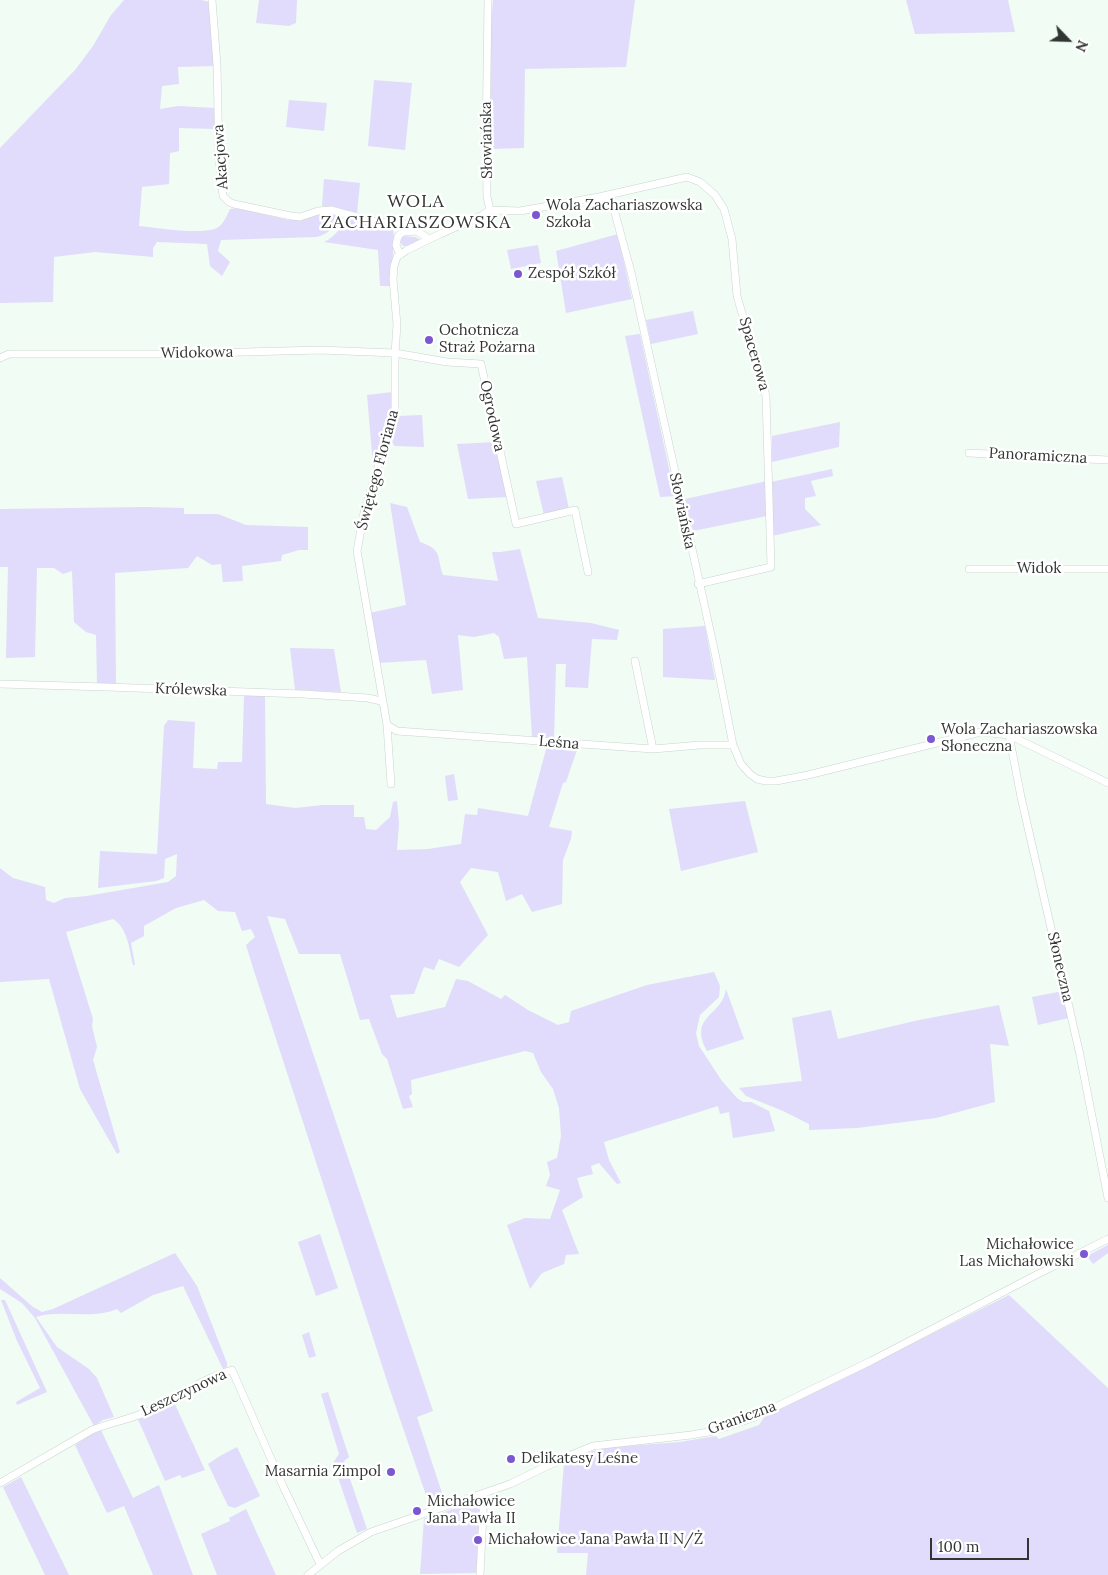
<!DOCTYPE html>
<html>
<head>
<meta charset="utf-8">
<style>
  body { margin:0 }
  #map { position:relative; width:1108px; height:1575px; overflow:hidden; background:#f0fcf4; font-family:Lora,serif }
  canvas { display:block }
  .north { position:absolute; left:1043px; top:15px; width:50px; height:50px; -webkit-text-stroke:4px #fff; paint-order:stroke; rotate:114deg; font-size:14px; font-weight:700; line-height:20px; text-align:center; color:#323633 }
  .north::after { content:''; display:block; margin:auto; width:18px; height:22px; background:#323633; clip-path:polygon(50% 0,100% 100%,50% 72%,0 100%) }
  .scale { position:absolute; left:930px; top:1538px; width:99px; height:22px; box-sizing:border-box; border:2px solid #323633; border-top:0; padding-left:6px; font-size:15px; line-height:18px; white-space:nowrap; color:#323633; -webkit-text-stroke:4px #fff; paint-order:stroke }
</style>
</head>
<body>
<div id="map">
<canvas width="1108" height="1575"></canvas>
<div class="north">N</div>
<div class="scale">100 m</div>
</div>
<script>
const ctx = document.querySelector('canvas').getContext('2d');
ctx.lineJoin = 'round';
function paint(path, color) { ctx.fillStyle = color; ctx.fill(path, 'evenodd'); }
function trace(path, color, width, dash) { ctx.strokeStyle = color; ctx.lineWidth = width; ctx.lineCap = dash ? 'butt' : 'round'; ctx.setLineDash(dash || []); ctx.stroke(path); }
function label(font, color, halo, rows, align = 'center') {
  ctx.font = font + ' Lora,serif'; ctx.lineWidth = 5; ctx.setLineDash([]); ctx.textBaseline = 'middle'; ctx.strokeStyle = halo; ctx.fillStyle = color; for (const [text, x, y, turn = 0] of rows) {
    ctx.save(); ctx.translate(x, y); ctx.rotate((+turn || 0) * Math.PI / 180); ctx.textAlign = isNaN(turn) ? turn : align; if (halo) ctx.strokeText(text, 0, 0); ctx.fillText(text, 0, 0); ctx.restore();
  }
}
paint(new Path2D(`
  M124 0H201L210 2 215 66 178 67 179 84 162 86 160 109 178 106 216 108V129L179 128V151L170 153 169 184 142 187 139 226C157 228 202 235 217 228 224 224 227 215 230 209L238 208 288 220 303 219 321 214 339 215C335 227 330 233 317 237L221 240 218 251 230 262 222 276 210 266 207 244 157 242 153 248V257L95 252 54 257 53 302 0 303V148L75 70 93 46 111 15Z
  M259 0H297L296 23 289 26 256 23Z
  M493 0H635L626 67 525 69 524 148 490 149 491 22Z
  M906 0H1008L1015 32 915 34Z
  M374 80 412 83 405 150 368 146Z
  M289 100 327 103 324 131 286 127Z
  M324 179 360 183 357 213 322 206Z
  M347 216 393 226 394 239 391 286H380L378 250 324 242C336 236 341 228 347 216Z
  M618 234 632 299 566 313 556 251Z
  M403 236 415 237 419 239V241L409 246H403L400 242Z
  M538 245 541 263 511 269 507 250Z
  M693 311 698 334 651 344 646 320Z
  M640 334 675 496 660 497 625 336Z
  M393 392 392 411 377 465H373L367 395Z
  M422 415 424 447 395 446 391 441 398 416Z
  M840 422 839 447 772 462V436Z
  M496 442 508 497 468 499 457 444Z
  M832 469 833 476 811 481 816 496 805 498V509L821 525 772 536 771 482Z
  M562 477 569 509 544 515 536 481Z
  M767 481V516L693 531 685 499Z
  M390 503 407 507 420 542C443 550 436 555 443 575L498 581 492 552H501L520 549 538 618 591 623 619 630 617 640 592 639 588 688 565 687 566 664H556L554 739 532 737 527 657 504 659 499 637 494 633 474 637 458 635 463 690 432 694 426 660 378 663 370 613 406 605Z
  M145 507 184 508V514H218L246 525 308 527V550H299L282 555 281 561 242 566 243 581 223 582 221 564 212 565 197 556 188 568 115 573 116 684H97L96 635 86 632 74 622 72 571 63 574 54 568H37L35 657 6 658 8 567H0V509Z
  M705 626 715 680 663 677V629Z
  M290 648 334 649 341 692 295 690Z
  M244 696H265L266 804 295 808 323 805H354V817H364L366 829 376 830 390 817 393 802 397 801 399 824 397 850 428 849 461 844 465 814 477 815 478 808 528 816 547 746 578 747 566 782 563 783 549 827 572 831 571 839 563 860 562 904 532 912 522 894 506 901 498 872 471 868 460 882 488 935 459 967 439 959 434 970 424 967 414 994 390 995 397 1018 445 1007 456 979 468 981 501 999 505 995 528 1010 558 1025 569 1022 571 1011 647 985 714 972 720 986 719 997 700 1015 696 1033 699 1046 722 1081 737 1098 743 1102H751L769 1111 775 1131 733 1138 729 1112 720 1114 718 1106 604 1142 609 1160 621 1183 617 1184 599 1163 591 1166 593 1174 577 1178 583 1197 562 1210 579 1254 566 1255 564 1264 542 1273 530 1289 507 1225 525 1218 550 1219 560 1190 546 1186 550 1175 547 1162 557 1158 561 1136 559 1108 553 1089 541 1072 533 1053 525 1051 411 1080 412 1094 409 1096 413 1107 403 1109 387 1059 382 1054 369 1019 360 1020 340 954H299L285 919 267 916 433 1411 417 1417 445 1502 430 1507 389 1387 254 971 246 945 255 937 251 929 242 931 235 912 218 911 204 900 176 908 144 926V936L131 943 135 965H133C129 949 128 928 113 919L66 932 93 1019 92 1026 97 1047 93 1060 120 1152 117 1154 80 1089 49 979 0 982V868L13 878 45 887 46 900 54 903 65 898 87 896 168 882 176 876 177 854 165 859 164 878 156 881 98 888 100 851 157 854 164 726 168 720 195 722 193 768 217 769 218 762H242Z
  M454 774 458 800 448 801 445 776Z
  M745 801 758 852 681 871 669 809Z
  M726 989 744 1039 707 1051C688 1015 722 1017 726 989Z
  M1063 991 1069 1018 1038 1025 1032 997Z
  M999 1005 1009 1046 990 1044 995 1102 936 1118 857 1128 809 1130V1124L783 1111 746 1096 739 1088 802 1081 792 1018 831 1010 838 1039 919 1020Z
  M320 1234 338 1288 316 1296 298 1242Z
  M1108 1245V1253L1093 1264 1087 1256Z
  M175 1253 197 1286 227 1363V1367L223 1369 183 1286 153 1295 121 1313 117 1309C91 1320 63 1309 36 1317L57 1347 89 1369 97 1378 114 1417 103 1420 94 1426 35 1318 22 1303 0 1289V1278L33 1307 42 1312 53 1309Z
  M1009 1295 1108 1388V1575H586L588 1553H557L564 1462 601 1448 680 1442 716 1436 719 1439 759 1425 765 1416 872 1364Z
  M1 1300H5L47 1392 17 1405 16 1402 40 1388 17 1341Z
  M309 1332 316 1356 309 1358 302 1335Z
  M328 1392 349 1457 344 1461 367 1529 357 1533 333 1463 339 1454 321 1394Z
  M173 1400 205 1470 182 1478 180 1475 165 1481 137 1417Z
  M100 1428 133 1498 159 1485 193 1575H153L124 1506 107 1513 75 1445Z
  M237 1447 260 1496 235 1508 228 1506 208 1464 220 1456Z
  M21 1477 69 1575H45L3 1487Z
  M470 1503 480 1510 479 1535H477L476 1543H479L476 1573 420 1574 424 1519Z
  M246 1509 276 1575H217L201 1534 230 1521 229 1518Z`), '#e1dcfb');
const minor = new Path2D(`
  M212 0 217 65 219 158 222 186 223 196 229 202 234 204 291 216 300 217 318 211 331 210 372 221 406 224 429 239
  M488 0 486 146 487 197 490 210
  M599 197 687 177 700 182 715 195 724 209 732 239 737 296 766 396 771 567 698 584
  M490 210 520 211 599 197 613 206 631 272 715 653 733 745 741 764 750 774 757 779 766 781H776L808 775 981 732 1009 735 1108 783
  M400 255 396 245 398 236 403 232 416 231
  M0 358 9 354H169L320 350 395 353 447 362 481 364 516 524 575 510 588 572
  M969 453 1108 460
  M969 569H1108
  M635 661 653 749
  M0 684 107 687 303 694 368 698 381 701
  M387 725 397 731 653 749 700 745H733
  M1009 735 1021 797 1080 1055 1108 1198
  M391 784 387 725 357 551 364 513 395 411V353L397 325 393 279 394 266 397 257 407 250 440 234 481 216 490 210
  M0 1483 92 1430C109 1423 127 1420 144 1413 174 1400 200 1379 232 1370L283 1486 320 1564
  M308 1575 338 1551 371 1532 510 1484 566 1457 593 1446 691 1435 714 1431 755 1417 871 1361 1036 1275 1108 1239
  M480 1575 484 1493`);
trace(minor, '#c9d5cd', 8);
trace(minor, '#fff', 7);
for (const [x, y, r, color] of [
  [536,215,5,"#7b57d1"],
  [518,274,5,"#7b57d1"],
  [429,340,5,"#7b57d1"],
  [931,739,5,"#7b57d1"],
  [1084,1254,5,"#7b57d1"],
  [511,1459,5,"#7b57d1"],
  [391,1472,5,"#7b57d1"],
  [417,1511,5,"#7b57d1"],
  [478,1540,5,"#7b57d1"]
]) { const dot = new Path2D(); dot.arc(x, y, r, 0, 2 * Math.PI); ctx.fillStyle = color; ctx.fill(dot); trace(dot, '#fff', 2); }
label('15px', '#323633', '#fff', [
  ["Słowiańska",487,140,-91],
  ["Akacjowa",221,157,-94],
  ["Widokowa",197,353,-1],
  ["Spacerowa",754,354,74],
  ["Ogrodowa",492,416,78],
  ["Panoramiczna",1038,456,3],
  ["Świętego Floriana",378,470,-75],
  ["Słowiańska",682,511,78],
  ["Widok",1039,569],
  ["Królewska",191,690,2],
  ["Leśna",559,743,4],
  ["Słoneczna",1060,967,77],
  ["Leszczynowa",184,1393,-25],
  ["Graniczna",742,1418,-20]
]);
label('15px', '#323633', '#fff', [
  ["Wola Zachariaszowska",546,206],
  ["Szkoła",546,223],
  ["Zespół Szkół",528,274],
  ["Ochotnicza",439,331],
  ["Straż Pożarna",439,348],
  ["Wola Zachariaszowska",941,730],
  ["Słoneczna",941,747],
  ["Michałowice",1074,1245,"right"],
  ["Las Michałowski",1074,1262,"right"],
  ["Delikatesy Leśne",521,1459],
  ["Masarnia Zimpol",381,1472,"right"],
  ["Michałowice",427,1502],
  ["Jana Pawła II",427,1519],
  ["Michałowice Jana Pawła II N/Ż",488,1540]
], 'left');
ctx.letterSpacing = '1px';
label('18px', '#323633', '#fff', [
  ["WOLA",416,202],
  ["ZACHARIASZOWSKA",416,223]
]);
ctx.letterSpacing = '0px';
</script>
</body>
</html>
